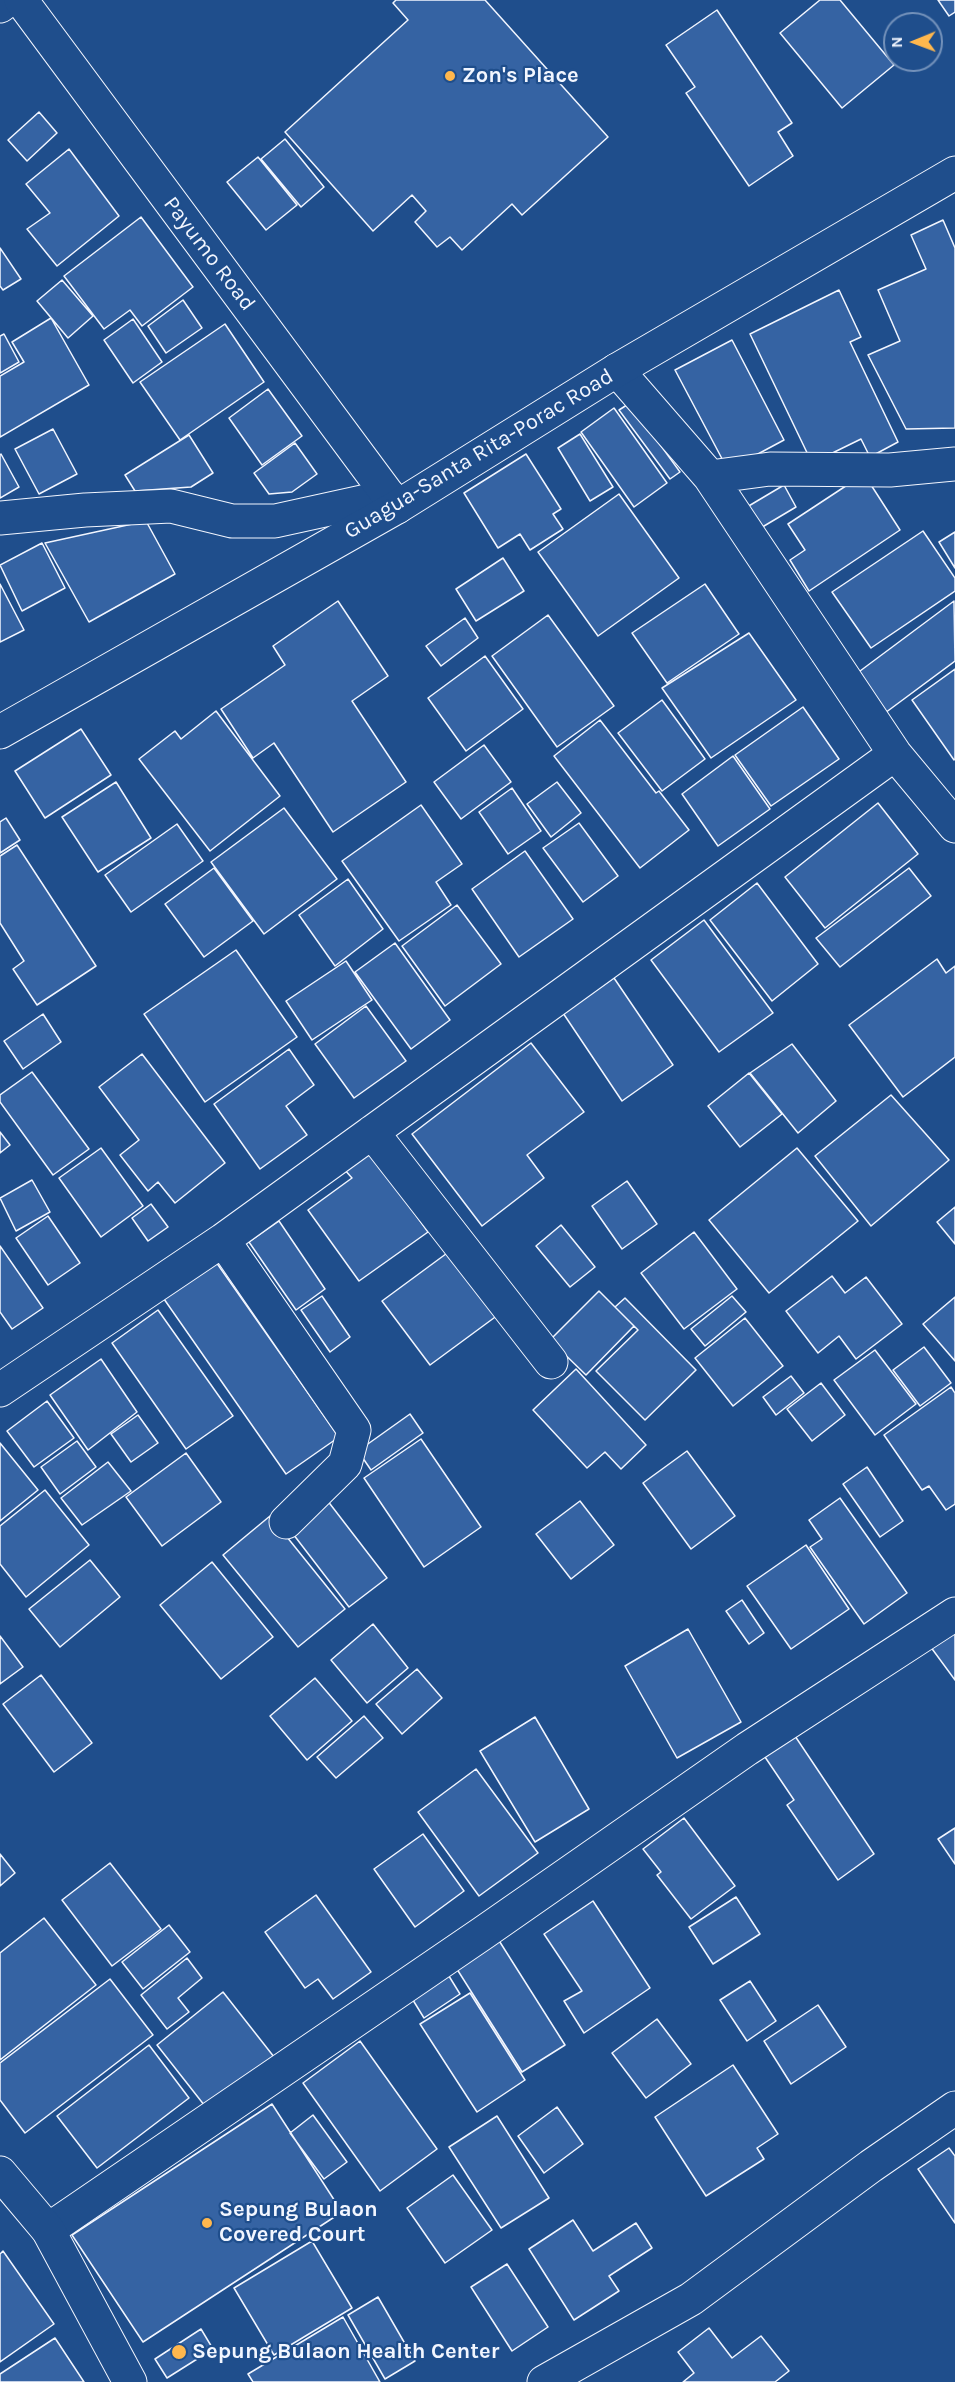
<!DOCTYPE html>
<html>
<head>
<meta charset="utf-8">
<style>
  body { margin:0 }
  #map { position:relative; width:955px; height:2382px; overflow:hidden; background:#1f4e8c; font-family:Karla,sans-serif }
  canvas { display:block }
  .north { position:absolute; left:883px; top:12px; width:60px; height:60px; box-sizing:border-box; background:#1f4e8c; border:2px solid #7391ba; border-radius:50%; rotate:269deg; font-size:16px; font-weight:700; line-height:24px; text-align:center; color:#f2f6ff }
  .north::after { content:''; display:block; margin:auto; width:21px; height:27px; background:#ffb74d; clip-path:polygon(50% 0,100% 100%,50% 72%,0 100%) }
</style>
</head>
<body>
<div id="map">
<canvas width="955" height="2382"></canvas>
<div class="north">N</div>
</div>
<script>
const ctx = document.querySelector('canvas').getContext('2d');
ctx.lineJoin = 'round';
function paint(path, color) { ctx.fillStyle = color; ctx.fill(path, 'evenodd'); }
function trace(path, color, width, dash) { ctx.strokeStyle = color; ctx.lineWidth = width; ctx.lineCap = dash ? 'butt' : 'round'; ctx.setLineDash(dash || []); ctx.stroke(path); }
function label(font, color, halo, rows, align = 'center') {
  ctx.font = font + ' Karla,sans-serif'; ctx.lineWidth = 4.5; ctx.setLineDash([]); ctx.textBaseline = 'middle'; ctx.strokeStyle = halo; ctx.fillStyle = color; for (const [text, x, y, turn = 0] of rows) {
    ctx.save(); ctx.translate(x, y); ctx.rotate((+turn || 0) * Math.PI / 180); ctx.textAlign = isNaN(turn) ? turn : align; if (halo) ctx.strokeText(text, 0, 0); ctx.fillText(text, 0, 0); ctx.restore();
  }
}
const building = new Path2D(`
  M396 0H485L608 137 522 215 512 204 462 250 450 237 437 247 415 222 426 211 412 195 373 231 285 132 408 20 393 3Z
  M820 0H840L894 65 842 108 780 33Z
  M938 0H955V12L949 16Z
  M717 10 792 123 778 132 793 156 749 186 686 93 695 87 666 45Z
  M39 112 57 133 27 161 8 140Z
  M285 139 324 187 301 207 261 159Z
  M69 149 119 216 57 266 27 229 50 213 26 184Z
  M258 157 297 205 266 230 227 182Z
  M141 217 193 287 142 326 130 310 104 329 64 276Z
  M943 220 955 248V428L906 429 868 355 900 341 878 290 926 269 911 235Z
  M0 248 21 279 3 290 0 286Z
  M62 280 93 316 68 338 37 301Z
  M839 290 861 337 850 342 898 442 870 457 861 439 812 463 750 334Z
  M183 300 202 328 166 353 148 326Z
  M51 318 89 385 0 437V376L24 362 12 342Z
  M133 319 162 362 133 383 104 340Z
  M225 324 264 382 180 440 140 382Z
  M4 334 19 362 0 373V336Z
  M732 340 784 440 728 470 675 370Z
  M268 389 302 436 262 465 229 418Z
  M630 403 680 472 670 479 619 410Z
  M614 408 667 483 634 507 581 432Z
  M53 429 77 474 39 494 15 449Z
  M580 434 613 487 590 501 558 448Z
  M189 435 213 473 191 487 135 491 125 475Z
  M295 443 317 474 292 492 269 494 254 473Z
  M1 454 19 487 0 498V455Z
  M526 454 561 509 553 514 563 529 530 550 520 534 498 548 464 493Z
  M864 474 900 530 809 591 790 560 805 550 788 524Z
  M784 485 796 507 759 529 747 507Z
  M619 494 679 578 598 636 538 552Z
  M146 521 175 574 89 622 45 543Z
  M923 531 955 578V591L871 648 832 592Z
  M955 532V568L939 542Z
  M42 543 65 588 22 611 0 565Z
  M503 558 524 591 476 621 456 589Z
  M0 584 24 630 0 642Z
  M705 584 739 634 667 683 632 633Z
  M338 601 388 676 352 701 406 782 333 832 274 743 253 758 221 709 285 665 273 646Z
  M954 601 955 661 885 713 856 674Z
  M548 615 614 706 557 747 492 656Z
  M465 618 478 638 441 666 426 646Z
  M749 633 796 700 711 758 662 688Z
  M485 656 523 709 466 751 428 698Z
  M955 669V759L954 760 912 700Z
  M662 700 705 759 662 791 618 733Z
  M803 707 839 759 771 806 735 755Z
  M216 711 280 796 210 851 139 759 175 731 181 739Z
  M600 720 656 793 659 791 689 830 640 868 554 756Z
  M81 729 111 775 45 818 15 771Z
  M484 745 511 782 461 819 434 782Z
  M733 756 770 809 718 846 682 794Z
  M116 782 151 838 98 872 62 817Z
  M557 782 581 813 551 837 527 804Z
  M512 788 541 831 508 854 479 812Z
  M878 803 918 854 825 928 785 877Z
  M421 805 462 864 436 882 451 905 399 941 342 861Z
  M284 808 337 879 264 934 211 862Z
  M6 818 20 840 0 853V822Z
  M579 823 618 876 583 902 543 848Z
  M177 824 203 861 131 912 105 875Z
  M17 845 96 966 37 1005 13 969 24 961 0 923V856Z
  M525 851 573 919 519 957 472 889Z
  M214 868 253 921 204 957 165 904Z
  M909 868 931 896 840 967 816 938Z
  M348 879 383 929 335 966 299 915Z
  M757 883 818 964 772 1001 710 920Z
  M457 905 501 964 445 1006 402 946Z
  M704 920 773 1013 719 1052 651 960Z
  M395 943 450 1020 411 1049 355 972Z
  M236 950 297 1037 205 1102 144 1014Z
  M937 959 946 973 955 966V1057L903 1097 849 1025Z
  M346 961 372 1000 312 1040 286 1001Z
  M614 978 673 1065 622 1101 563 1013Z
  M366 1006 406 1061 354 1098 315 1044Z
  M43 1014 61 1042 23 1069 4 1041Z
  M531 1043 584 1112 527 1155 544 1178 482 1226 412 1134Z
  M792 1044 836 1101 798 1133 750 1073Z
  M289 1049 314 1085 286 1106 307 1135 260 1169 214 1104Z
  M142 1054 225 1163 175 1203 158 1182 148 1191 120 1155 139 1140 99 1087Z
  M32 1072 89 1149 53 1175 0 1102V1095Z
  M749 1073 782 1114 740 1147 708 1106Z
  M891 1095 949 1160 871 1226 815 1156Z
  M0 1132 10 1145 0 1153Z
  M101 1148 143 1206 101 1237 59 1178Z
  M797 1148 858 1221 769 1293 709 1220Z
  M369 1150 428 1232 359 1281 308 1210 352 1178 344 1169Z
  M32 1180 50 1212 16 1231 0 1198Z
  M627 1181 657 1224 622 1249 592 1206Z
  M151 1204 168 1227 148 1241 132 1218Z
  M955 1207V1244L937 1222Z
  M48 1216 80 1263 48 1285 16 1238Z
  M279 1221 325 1289 296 1310 249 1242Z
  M561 1225 595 1267 570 1287 536 1246Z
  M694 1232 737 1289 684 1329 641 1273Z
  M0 1246 43 1308 12 1329 0 1312Z
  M454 1248 502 1312 430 1365 382 1301Z
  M216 1262 339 1437 286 1474 164 1299Z
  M832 1276 845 1293 866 1277 902 1324 856 1359 839 1336 818 1353 786 1311Z
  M599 1291 634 1326 586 1375 550 1340Z
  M322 1296 350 1337 330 1352 301 1310Z
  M732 1296 746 1312 705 1346 691 1329Z
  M955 1297V1361L923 1324Z
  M625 1298 696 1370 645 1420 596 1371 638 1330 615 1307Z
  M158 1310 233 1416 186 1449 112 1343Z
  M745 1318 783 1366 733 1406 695 1358Z
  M924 1347 951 1383 920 1406 893 1370Z
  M875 1350 916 1404 875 1435 834 1380Z
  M101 1359 137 1412 88 1450 50 1395Z
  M576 1369 646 1445 621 1469 605 1452 587 1468 533 1410Z
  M791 1376 804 1393 776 1415 763 1397Z
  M821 1383 845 1415 812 1441 787 1409Z
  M951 1387 955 1393V1504L946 1510 929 1486 922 1490 884 1435Z
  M47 1401 74 1438 34 1467 7 1431Z
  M410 1414 423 1433 371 1470 358 1451Z
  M138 1415 158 1443 131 1462 111 1434Z
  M421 1439 481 1527 424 1567 364 1478Z
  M77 1441 96 1467 60 1494 41 1467Z
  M0 1443 38 1490 0 1521Z
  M687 1451 735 1516 691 1549 643 1483Z
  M186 1453 221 1502 162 1546 126 1497Z
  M108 1462 131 1491 82 1525 61 1498Z
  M867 1467 903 1521 880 1537 843 1484Z
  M45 1490 89 1545 26 1597 0 1564V1526Z
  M840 1498 907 1593 864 1624 810 1547 822 1539 809 1520Z
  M327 1500 387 1578 349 1607 290 1530Z
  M580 1501 614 1545 571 1579 536 1534Z
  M270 1516 345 1609 298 1647 223 1555Z
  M806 1545 849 1609 791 1649 747 1586Z
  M90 1560 120 1597 60 1647 29 1609Z
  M212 1562 273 1637 221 1679 160 1605Z
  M742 1600 764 1633 749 1644 726 1611Z
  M373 1624 408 1668 367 1703 331 1660Z
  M955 1627V1680L930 1646Z
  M688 1629 741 1722 677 1758 625 1666Z
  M0 1636 23 1667 0 1684Z
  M417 1669 442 1698 402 1734 376 1704Z
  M41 1675 92 1743 54 1772 3 1704Z
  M315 1678 352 1721 307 1760 270 1716Z
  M364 1716 383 1738 336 1778 317 1757Z
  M535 1717 589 1809 535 1842 480 1751Z
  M795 1736 874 1854 838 1880 787 1805 794 1800 765 1757Z
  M476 1769 538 1853 479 1896 418 1812Z
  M684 1818 735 1886 691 1919 657 1875 661 1872 643 1849Z
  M955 1828V1864L938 1839Z
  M423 1834 464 1891 415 1927 374 1869Z
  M0 1854 15 1873 0 1886Z
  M110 1863 161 1929 112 1966 62 1900Z
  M316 1895 371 1972 333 1999 318 1979 305 1988 265 1932Z
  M736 1897 760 1934 713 1964 689 1927Z
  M593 1901 650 1988 584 2033 564 2001 582 1991 544 1934Z
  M44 1918 96 1985 0 2060V1953Z
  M169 1925 190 1952 143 1989 122 1962Z
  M498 1939 565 2045 522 2072 455 1966Z
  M187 1958 202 1978 178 1998 189 2012 167 2029 141 1995Z
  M444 1968 460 1994 424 2018 408 1992Z
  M110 1979 153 2035 25 2133 0 2100V2063Z
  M750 1981 776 2021 747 2041 720 2000Z
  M223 1992 278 2062 212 2115 157 2045Z
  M470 1993 525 2080 477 2112 420 2024Z
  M818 2005 846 2047 791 2084 764 2041Z
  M657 2019 691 2064 646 2098 612 2053Z
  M360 2041 437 2149 380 2191 303 2083Z
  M149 2045 189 2098 97 2168 57 2116Z
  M733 2065 778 2134 757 2148 764 2159 706 2196 655 2117Z
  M272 2104 342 2212 143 2342 72 2235Z
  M557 2107 583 2144 544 2173 518 2136Z
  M313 2115 347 2162 324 2179 290 2133Z
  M497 2116 549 2198 501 2228 449 2147Z
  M949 2148 955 2156V2223L918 2169Z
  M453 2175 492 2230 445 2263 407 2208Z
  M573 2220 593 2251 636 2223 652 2248 609 2276 619 2291 574 2320 529 2249Z
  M312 2241 352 2308 274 2355 234 2288Z
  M3 2251 54 2324 0 2362V2254Z
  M507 2264 548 2327 512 2351 471 2287Z
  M378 2297 415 2361 385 2379 348 2315Z
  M343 2317 380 2382H253L248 2374Z
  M709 2328 732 2358 761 2336 789 2371 775 2382H683L694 2373 678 2352Z
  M201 2329 213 2349 167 2378 155 2359Z
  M55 2338 84 2382H0V2374Z`);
paint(building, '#3563a3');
trace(building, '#f2f6ff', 1.5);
const minor = new Path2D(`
  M0 6 8 0
  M617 370 710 477 895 754 955 826
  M710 477 770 469 890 470 955 464
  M0 518 85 510 171 506 232 521H275L389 496
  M372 1132 551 1362
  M223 1240 354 1430 345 1464 286 1522
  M0 1390 223 1240 895 754
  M48 2230 483 1933 747 1749 955 1614
  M544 2382 691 2299 871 2166 955 2108`);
const tertiary = new Path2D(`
  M21 0 397 507
  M0 2173 48 2230 130 2382`);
const secondary = new Path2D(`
  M0 732 397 507 617 370 955 173`);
trace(minor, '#f2f6ff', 35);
trace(tertiary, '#f2f6ff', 35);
trace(secondary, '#f2f6ff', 35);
trace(minor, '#1f4e8c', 33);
trace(tertiary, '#1f4e8c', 33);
trace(secondary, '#1f4e8c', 33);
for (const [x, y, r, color] of [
  [450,76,6,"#ffb74d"],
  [207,2223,6,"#ffb74d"],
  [179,2352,8,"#ffb74d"]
]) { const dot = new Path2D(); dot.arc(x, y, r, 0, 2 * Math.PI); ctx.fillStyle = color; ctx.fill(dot); trace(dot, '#1f4e8c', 2); }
label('bold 22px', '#f2f6ff', '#1f4e8c', [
  ["Zon's Place",462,76],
  ["Sepung Bulaon",219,2210],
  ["Covered Court",219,2235],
  ["Sepung Bulaon Health Center",192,2352]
], 'left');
label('22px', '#f2f6ff', '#1f4e8c', [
  ["Payumo Road",209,254,53],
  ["Guagua-Santa Rita-Porac Road",479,454,-31]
]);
</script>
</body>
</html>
